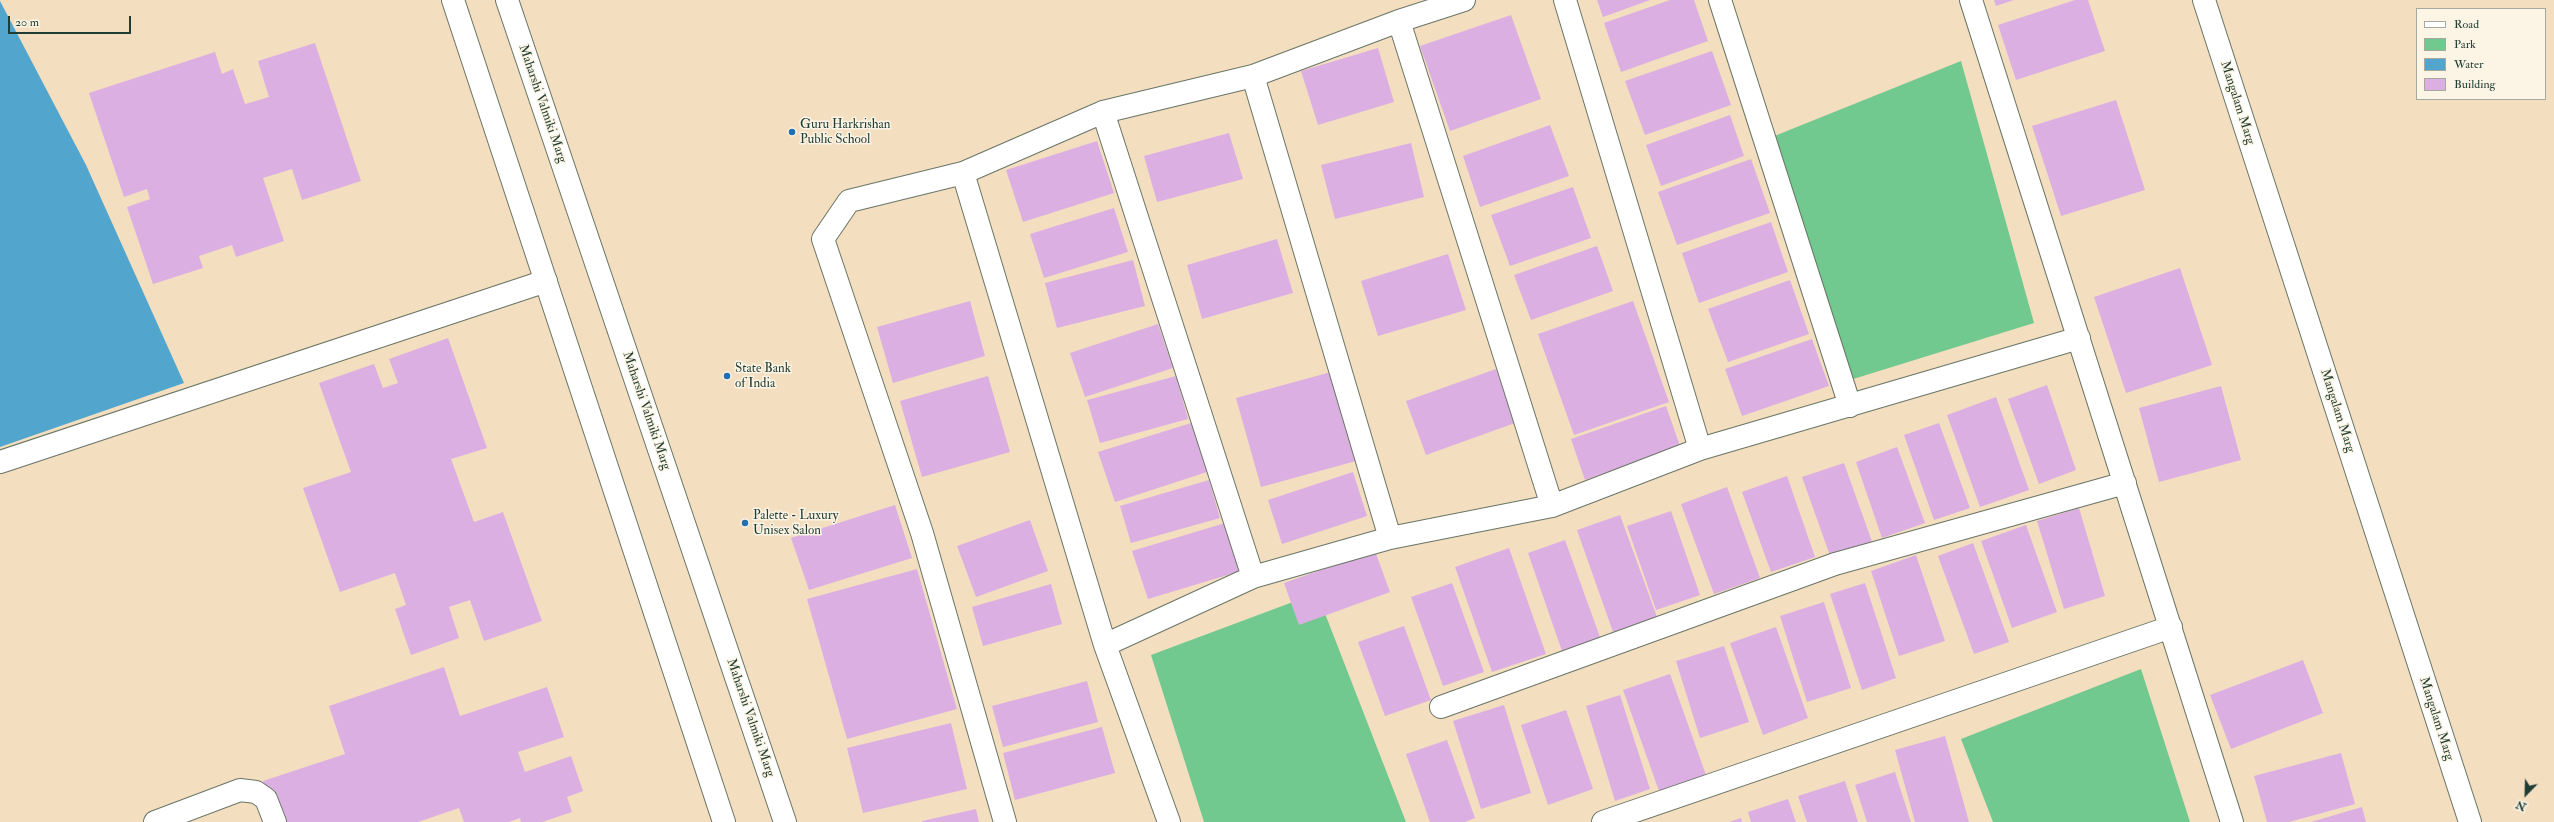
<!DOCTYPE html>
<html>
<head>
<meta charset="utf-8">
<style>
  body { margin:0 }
  #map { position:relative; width:2554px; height:822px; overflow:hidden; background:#f3dec0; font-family:"IM FELL Double Pica",serif }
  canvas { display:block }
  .legend { position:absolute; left:2416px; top:8px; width:130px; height:92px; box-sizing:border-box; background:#fcf5e5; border:1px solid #a4ab9e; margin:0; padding:5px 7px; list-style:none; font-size:12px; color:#1f3d34 }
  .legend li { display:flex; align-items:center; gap:8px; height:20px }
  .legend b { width:20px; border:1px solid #a4ab9e }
  .north { position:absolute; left:2506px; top:774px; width:40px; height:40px; -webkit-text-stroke:3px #fcf5e5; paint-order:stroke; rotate:203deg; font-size:11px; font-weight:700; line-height:16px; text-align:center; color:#1f3d34 }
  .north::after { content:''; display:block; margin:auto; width:14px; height:18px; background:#1f3d34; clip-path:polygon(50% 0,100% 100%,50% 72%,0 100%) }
  .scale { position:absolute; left:8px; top:16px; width:123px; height:18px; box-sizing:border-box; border:2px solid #1f3d34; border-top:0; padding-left:5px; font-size:12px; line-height:14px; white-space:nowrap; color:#1f3d34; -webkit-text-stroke:3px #fcf5e5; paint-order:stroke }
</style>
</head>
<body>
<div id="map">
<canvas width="2554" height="822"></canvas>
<ul class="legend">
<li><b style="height:5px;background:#fff"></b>Road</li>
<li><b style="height:11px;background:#72c98f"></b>Park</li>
<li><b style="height:11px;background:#52a6ce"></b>Water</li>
<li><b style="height:11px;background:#dcafe3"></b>Building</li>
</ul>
<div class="north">N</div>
<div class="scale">20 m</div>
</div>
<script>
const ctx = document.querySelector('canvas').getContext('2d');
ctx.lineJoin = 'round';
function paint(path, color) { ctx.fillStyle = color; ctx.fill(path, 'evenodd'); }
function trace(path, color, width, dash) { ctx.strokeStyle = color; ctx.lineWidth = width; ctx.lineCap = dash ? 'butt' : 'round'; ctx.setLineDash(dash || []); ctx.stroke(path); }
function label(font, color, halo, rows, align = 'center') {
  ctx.font = font + ' "IM FELL Double Pica",serif'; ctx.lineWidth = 3; ctx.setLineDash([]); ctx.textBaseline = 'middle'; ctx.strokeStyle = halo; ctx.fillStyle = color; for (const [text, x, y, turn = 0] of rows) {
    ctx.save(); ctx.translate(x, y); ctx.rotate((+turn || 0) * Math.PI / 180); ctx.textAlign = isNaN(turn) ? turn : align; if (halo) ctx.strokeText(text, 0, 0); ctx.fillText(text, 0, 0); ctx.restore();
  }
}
paint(new Path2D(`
  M1961 61 2034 323 1850 380 1762 141Z
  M1317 593 1406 822H1204L1151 655Z
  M2141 669 2190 822H1993L1961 739Z`), '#72c98f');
paint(new Path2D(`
  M0 1 86 165 184 383 0 447Z`), '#52a6ce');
paint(new Path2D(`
  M1597 0H1650L1603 17Z
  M1670 0H1694L1708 41 1621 72 1604 23Z
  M1994 0H2014L1996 6Z
  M2075 0H2088L2105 51 2016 80 1998 25Z
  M1511 15 1541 99 1450 131 1420 46Z
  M315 43 361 181 302 200 292 169 263 178 284 241 236 257 232 245 199 256 203 268 153 284 127 207 150 199 147 189 124 197 89 93 215 52 222 74 233 69 245 104 269 97 258 61Z
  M1378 48 1394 102 1318 125 1301 71Z
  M1712 51 1731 105 1645 135 1625 81Z
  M2116 100 2145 190 2061 216 2032 126Z
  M1730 115 1744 156 1661 186 1646 145Z
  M1550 125 1569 176 1480 207 1463 156Z
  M1229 133 1243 179 1157 202 1144 156Z
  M1097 141 1114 193 1023 222 1006 170Z
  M1411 143 1424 197 1335 219 1321 165Z
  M1751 159 1770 213 1677 245 1658 192Z
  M1573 187 1591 238 1510 266 1491 215Z
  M1114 208 1128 252 1044 278 1030 234Z
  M1771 222 1788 272 1699 303 1682 253Z
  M1277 239 1293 293 1202 319 1187 265Z
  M1597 246 1613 291 1531 320 1514 275Z
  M1448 254 1466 310 1378 336 1361 281Z
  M1133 260 1145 306 1057 328 1045 283Z
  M2180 268 2212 365 2126 393 2094 297Z
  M1790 280 1809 334 1728 362 1708 309Z
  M970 301 985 356 893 383 877 327Z
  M1633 301 1669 402 1574 435 1538 334Z
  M1158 324 1173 368 1085 397 1070 353Z
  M448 338 487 448 451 459 474 522 503 512 542 621 484 641 470 600 449 607 459 638 411 655 395 609 406 605 395 573 340 592 303 488 351 472 319 383 374 364 383 388 398 383 389 359Z
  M1812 339 1829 386 1742 416 1725 369Z
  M1496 369 1515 423 1426 455 1406 401Z
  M1331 372 1356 461 1261 487 1236 398Z
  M988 376 1010 452 922 477 900 401Z
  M1176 376 1188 419 1100 443 1087 400Z
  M2047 385 2076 470 2039 484 2008 399Z
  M2221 386 2241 460 2159 482 2139 408Z
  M1996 397 2029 490 1980 507 1947 415Z
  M1666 406 1680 446 1585 480 1571 439Z
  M1191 423 1207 472 1115 502 1098 452Z
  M1939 423 1970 508 1934 520 1904 435Z
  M1897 447 1925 523 1882 538 1856 462Z
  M1844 463 1875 550 1833 564 1802 477Z
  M1353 472 1367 516 1282 544 1268 500Z
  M1787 476 1815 557 1771 572 1742 492Z
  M1209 480 1220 518 1131 543 1120 506Z
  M1727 487 1760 578 1714 594 1681 504Z
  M895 505 912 558 809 590 791 538Z
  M2079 508 2105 596 2064 609 2037 521Z
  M1671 511 1700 595 1656 610 1627 526Z
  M1620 515 1657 617 1613 632 1577 530Z
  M1030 520 1048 571 976 597 957 546Z
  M1225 523 1241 571 1148 599 1132 551Z
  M2026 525 2057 612 2012 628 1981 541Z
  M1565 540 1601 640 1563 654 1528 553Z
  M1973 543 2009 642 1974 654 1938 556Z
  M1509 548 1546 654 1492 672 1455 567Z
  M1375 551 1390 592 1299 625 1284 583Z
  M1916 555 1945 641 1899 656 1871 571Z
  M917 569 957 709 847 739 807 599Z
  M1452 583 1484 672 1443 686 1411 597Z
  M1865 583 1896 678 1862 690 1830 594Z
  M1051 584 1062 624 983 646 972 607Z
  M1824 602 1851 688 1807 702 1780 616Z
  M1404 626 1431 700 1385 716 1358 642Z
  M1776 627 1808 718 1763 735 1730 643Z
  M1724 646 1749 722 1700 738 1676 661Z
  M2303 660 2323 713 2231 749 2210 695Z
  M444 667 460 716 547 687 564 737 518 752 525 772 571 756 583 791 567 797 572 812 542 822H521L520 818 509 822H464L459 808 418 822H277L263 781 345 754 329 706Z
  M1670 674 1706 775 1659 791 1623 690Z
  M1087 681 1098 722 1003 747 992 706Z
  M1620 695 1650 789 1615 801 1586 706Z
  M1504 705 1531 793 1481 809 1453 721Z
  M1566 710 1593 789 1548 805 1521 725Z
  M951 723 967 789 863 813 847 748Z
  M1102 727 1115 773 1015 800 1003 753Z
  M1945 736 1969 822H1915L1895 750Z
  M1447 740 1475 818 1465 822H1430L1406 754Z
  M2341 753 2355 804 2289 822H2267L2254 776Z
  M1895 772 1911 822H1867L1855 785Z
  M1845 781 1858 822H1807L1798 796Z
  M1788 799 1796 822H1751L1748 812Z
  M2362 807 2366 822H2311Z
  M976 809 979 822H922V821Z
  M1741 818 1742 822H1729Z`), '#dcafe3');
const minor = new Path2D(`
  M1565 0 1700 449
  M1720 0 1850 406
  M1971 0 2232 822
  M2204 0 2470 822
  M1399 21 1552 506
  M1253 76 1390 538
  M1103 112 1253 577
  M963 173 1105 645 1169 822
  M0 462 546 281
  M1105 645 1253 577 1390 538 1552 506 1700 449 2079 338
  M1441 707 1835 564 2125 483
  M155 822 240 790 256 792 266 799 275 822
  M1005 822 922 533 823 239 849 201 963 173 1103 112 1253 76 1399 21 1464 0
  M1603 822 2171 627`);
const tertiary = new Path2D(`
  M453 0 724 822
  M507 0 785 822`);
trace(minor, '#697565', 24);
trace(tertiary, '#697565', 24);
trace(minor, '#fff', 22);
trace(tertiary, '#fff', 22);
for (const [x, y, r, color] of [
  [792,132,4,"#1f6fb2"],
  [727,376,4,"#1f6fb2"],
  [745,523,4,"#1f6fb2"]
]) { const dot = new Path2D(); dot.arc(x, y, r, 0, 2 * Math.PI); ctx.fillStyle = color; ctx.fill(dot); trace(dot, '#fcf5e5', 1.5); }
label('13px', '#1f3d34', '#fcf5e5', [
  ["Mangalam Marg",2237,103,72],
  ["Maharshi Valmiki Marg",542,104,71],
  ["Maharshi Valmiki Marg",646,411,71],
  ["Mangalam Marg",2337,411,72],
  ["Maharshi Valmiki Marg",750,718,71],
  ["Mangalam Marg",2436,719,72]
]);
label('13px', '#1f3d34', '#fcf5e5', [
  ["Guru Harkrishan",800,125],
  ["Public School",800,140],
  ["State Bank",735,369],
  ["of India",735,384],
  ["Palette - Luxury",753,516],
  ["Unisex Salon",753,531]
], 'left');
</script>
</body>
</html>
